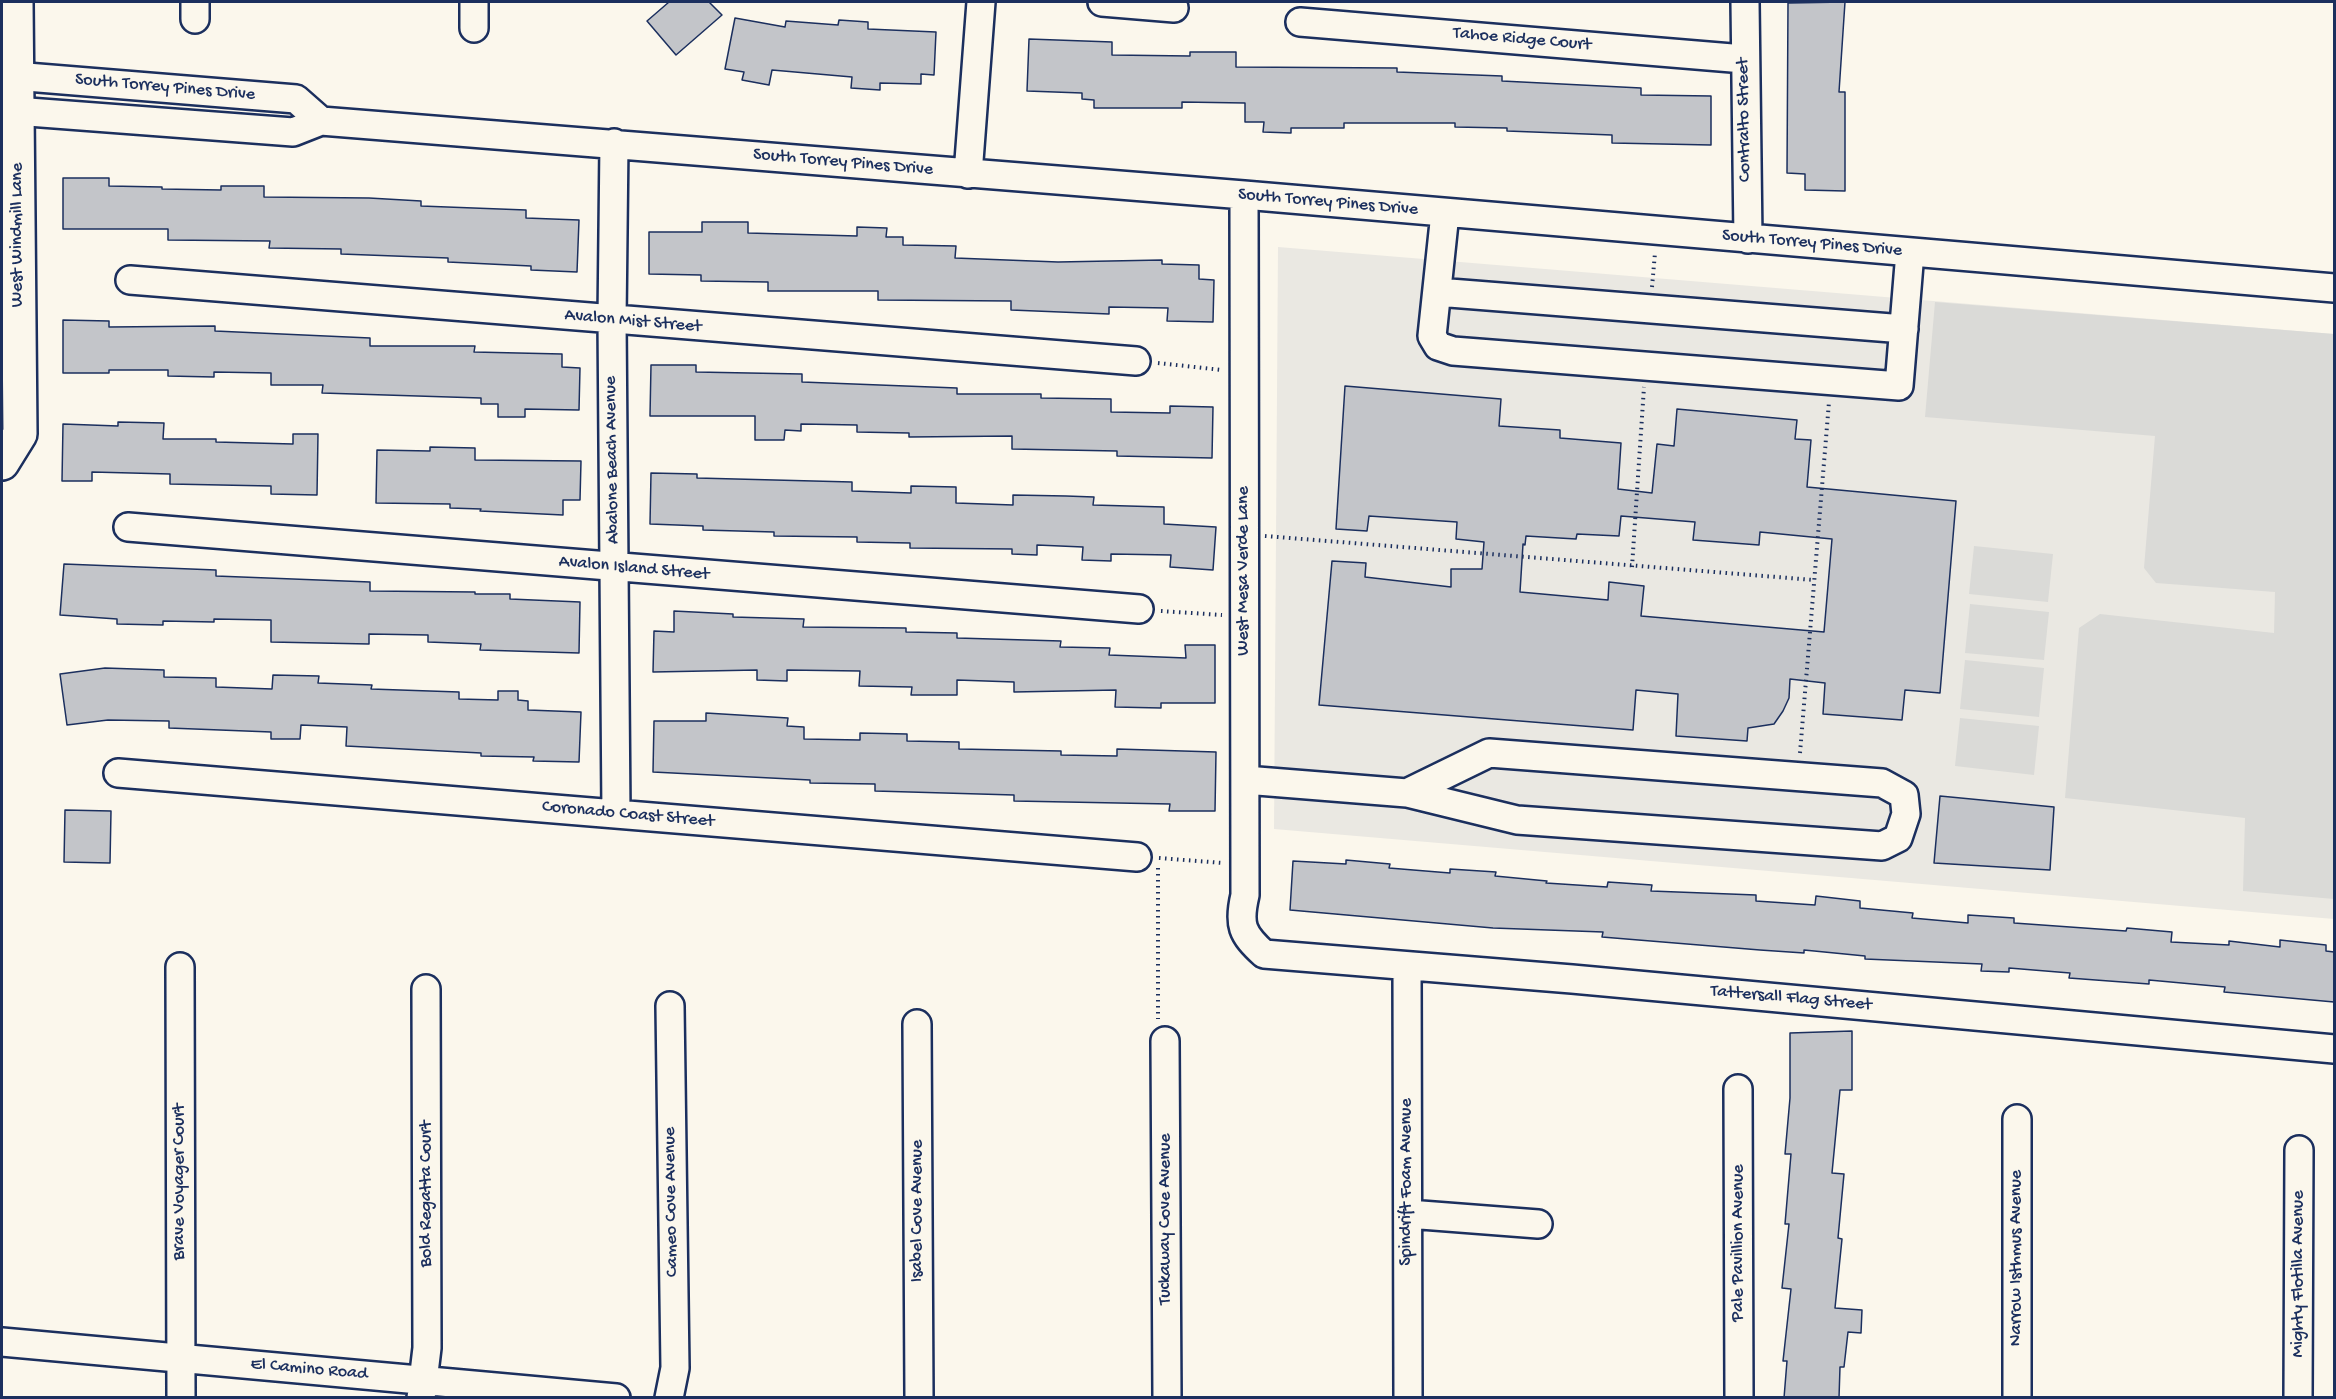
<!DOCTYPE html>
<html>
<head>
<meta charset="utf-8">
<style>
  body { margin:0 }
  #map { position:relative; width:2336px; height:1399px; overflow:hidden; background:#fbf7ec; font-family:"Gochi Hand",sans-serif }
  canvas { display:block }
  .frame { position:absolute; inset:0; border:3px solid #1b2f5e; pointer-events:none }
</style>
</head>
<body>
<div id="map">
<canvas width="2336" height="1399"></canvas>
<div class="frame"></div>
</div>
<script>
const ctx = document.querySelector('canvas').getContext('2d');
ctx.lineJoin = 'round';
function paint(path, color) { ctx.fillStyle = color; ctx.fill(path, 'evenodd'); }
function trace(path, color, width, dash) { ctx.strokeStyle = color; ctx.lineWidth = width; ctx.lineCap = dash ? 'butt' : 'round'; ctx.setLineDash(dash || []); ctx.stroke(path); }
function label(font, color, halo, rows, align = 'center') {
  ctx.font = font + ' "Gochi Hand",sans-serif'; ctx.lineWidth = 4.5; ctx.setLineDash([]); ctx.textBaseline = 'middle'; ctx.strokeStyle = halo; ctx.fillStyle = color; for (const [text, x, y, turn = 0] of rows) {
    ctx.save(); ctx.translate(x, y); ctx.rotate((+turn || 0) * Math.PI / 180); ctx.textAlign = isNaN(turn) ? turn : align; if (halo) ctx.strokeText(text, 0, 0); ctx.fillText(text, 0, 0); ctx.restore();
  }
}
paint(new Path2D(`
  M1278 247 2334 334V919L1274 829Z`), '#eae8e2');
paint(new Path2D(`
  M1935 302 2334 334V899L2243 891 2245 818 2065 798 2079 628 2100 614 2274 633 2275 592 2156 583 2144 568 2155 436 1925 417Z
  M1974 546 2053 554 2048 602 1969 594Z
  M1970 604 2049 612 2044 660 1965 653Z
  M1965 660 2044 668 2039 717 1960 709Z
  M1960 718 2039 726 2034 775 1955 766Z`), '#dadad7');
const building = new Path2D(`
  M669 2H709L722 15 676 55 647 21Z
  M1845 2 1839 92H1845V191L1805 190V174L1787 173 1788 3Z
  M735 18 785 27 786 21 838 25 839 20 868 22V29L936 32 934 75 921 74V84L880 83V90L851 88 852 77 772 70 769 85 742 80 744 72 725 69Z
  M1029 39 1112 42V55L1190 56V52H1236V67L1397 68V72L1502 76V81L1641 88V95L1711 96V145L1612 143V135L1507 131V128L1455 127V123H1344V128H1291V133L1263 132 1264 122H1245V103L1182 102V108H1094V100L1082 99V93L1027 91Z
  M63 178H109V186L162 187V189L221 190V186H264V197L369 198 421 201V206L526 210V218L579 220 577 272 531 270V266L448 262V258L341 254V249L269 248 270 241 168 240V229H63Z
  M702 222H748V233L857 236V227L887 228 886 237H903V245L956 246 955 258 1058 262 1162 260V264L1199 265V279L1214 280 1213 322 1167 321 1168 308 1109 307V314L1011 310V301L878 300V291H768V282L701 281V275L649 274V232H702Z
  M63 320 109 321V327L215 326V331L370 338V346H475L474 352 562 354V367L580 368 579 410 525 409V417H498V404H481V398L322 393 323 385H271V373L214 372V377L168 376V370H109V373H63Z
  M651 365H696V372L802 374V382L957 388V394H1041V398L1111 399V412L1170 413V406L1213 407 1212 458 1117 456V451L1012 449V436L909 437V433L857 432V425L801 424V431L785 430 784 440H755V416H650Z
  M1345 386 1501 399 1499 426 1560 430V438L1621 443 1618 489 1652 493 1657 444 1674 446 1677 409 1797 420 1795 439 1811 440 1807 487 1956 501 1940 693 1905 690 1902 720 1823 714 1825 683 1790 679 1789 698 1783 711 1774 724 1748 728 1747 741 1676 736 1678 694 1636 690 1633 730 1319 705 1332 561 1366 563 1365 577 1451 587V569H1482L1484 542 1456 539 1457 522 1369 516 1367 531 1336 529ZM1621 516 1695 522 1693 540 1759 545 1760 532 1832 539 1824 632 1641 616 1644 586 1609 582 1608 600 1520 592 1523 544 1525 545 1526 536 1576 539 1577 534 1619 536Z
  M118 422 164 423 163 439H216V442L293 444V434H318L317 495 271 494V486L170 484V474L92 472V481H62L63 424 118 426Z
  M430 447 475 448V460L581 461 580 500H563V515L480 511 481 509 450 508V504L376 503 377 450 430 451Z
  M651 473 697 474V478L852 482V491L911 493V486L956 487V503L1013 505V495L1066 496 1094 497 1093 505 1164 507V524L1216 527 1213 570 1170 567 1171 555 1111 554V561L1082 560 1083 547 1037 545V555L1012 554V549L910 548V543L857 542V537L774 536V532L703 530V526L650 524Z
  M64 564 216 570V576L370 582V591L475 592V594H510V599L580 602 579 653 480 650 481 644 428 642V635L369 634V644L271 642V620L214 619V622L163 621V625L117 624V619L60 615Z
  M674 611 733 614V617L804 619 803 627 906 628V632L957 633V638L1061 641 1060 647 1110 648 1109 655 1186 658 1185 645H1215V703H1161V708L1115 707 1116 690 1014 692V682L957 680V695H911L912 687 859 686 860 671 787 670V681L757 680V670L653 672 654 631 674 632Z
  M105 668 164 670V677L216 678V687L272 689 273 675 319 676 318 683 372 685 371 689 459 692V699L498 700V691H518V700L528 701V710L581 712 579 762 533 761 534 757 481 756V753L346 746 347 727 301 725 300 739H271V732L169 728V721L108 720 67 725 60 674Z
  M706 713 788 718 787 726 804 727V739L860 740V733L907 734V741L959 742V749L1061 751V755L1117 756V749L1216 752 1215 811H1169L1170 804 1014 801V795L875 791V784L810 783V780L653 772 654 721H706Z
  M1940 796 2054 807 2050 870 1934 863Z
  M65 810 111 811 110 863 64 862Z
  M1346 860 1390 864 1389 868 1450 873V869L1496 872 1495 876 1547 881 1546 883 1607 887 1608 882 1652 885 1651 891 1756 895V901L1815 905 1816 896 1860 901V908L1913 913 1912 918 1968 923V915L2014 918V923L2126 931 2127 928 2172 932 2171 942 2229 945V941L2280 947V940L2326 945V951L2334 952V1002L2224 992 2225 987 2149 980V984L2069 978 2070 973 2009 968V972L1981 971 1982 964 1865 959V956L1804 950V953L1760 950 1602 937 1603 932 1493 928 1290 910 1293 861 1346 864Z
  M1852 1031V1090H1840L1832 1173 1844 1174 1838 1238 1842 1239 1835 1308 1862 1310 1861 1333 1848 1332 1844 1367H1840L1839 1398H1784L1787 1361H1783L1791 1289 1782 1288 1789 1224H1785L1791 1154H1785L1790 1098V1033Z`);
paint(building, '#c3c5c9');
trace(building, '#1b2f5e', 1.5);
const minor = new Path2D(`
  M195 2V19
  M474 2V28
  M1102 2 1174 8
  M1745 2 1748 239
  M1300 22 1744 59
  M2 75 296 99 321 121
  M2 110 293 132 321 121 1244 195 2334 288
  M614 143 612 320 616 814
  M968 174 981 2
  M1244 195 1245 895C1238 925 1242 934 1264 954L1572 979 2334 1049
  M1445 213 1432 336 1438 346 1453 351 1899 386 1910 252
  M130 280 1136 361
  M1437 292 1904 329
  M128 527 1139 609
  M118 773 1137 857
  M1245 780 1407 793 1517 820 1882 846 1898 838 1906 814 1904 795 1882 783 1489 753 1407 793
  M1407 966 1408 1398
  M180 967 181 1398
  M917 1024 919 1398
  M1165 1041 1167 1398
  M1738 1089 1739 1398
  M1408 1214 1538 1224
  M2 1342 616 1398
  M421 1398 427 1348 426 989
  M669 1398 675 1368 670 1006
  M2017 1398V1119
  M2298 1398 2299 1150`);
const major = new Path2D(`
  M2 463 20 434 16 2`);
trace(minor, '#1b2f5e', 32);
trace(major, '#1b2f5e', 38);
trace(new Path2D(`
  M1652 287 1655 253
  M1158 363 1222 370
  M1265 536 1814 580
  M1632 567 1644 387
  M1161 611 1222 615
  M1800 753 1829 402
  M1159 858 1223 863
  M1158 868V1019`), '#1b2f5e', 4, [1.5, 4.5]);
trace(minor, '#fbf7ec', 27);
trace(major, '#fbf7ec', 33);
label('18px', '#1b2f5e', '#fbf7ec', [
  ["Tahoe Ridge Court",1522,40,5],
  ["South Torrey Pines Drive",165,88,5],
  ["Contralto Street",1745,120,-91],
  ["South Torrey Pines Drive",843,163,5],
  ["South Torrey Pines Drive",1328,203,5],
  ["West Windmill Lane",18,235,-90],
  ["South Torrey Pines Drive",1812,244,5],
  ["Avalon Mist Street",633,322,5],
  ["Abalone Beach Avenue",613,460,-91],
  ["Avalon Island Street",634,569,5],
  ["West Mesa Verde Lane",1244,571,-90],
  ["Coronado Coast Street",628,815,5],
  ["Tattersall Flag Street",1791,999,5],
  ["Brave Voyager Court",180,1182,-90],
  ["Spindrift Foam Avenue",1407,1182,-90],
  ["Bold Regatta Court",427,1194,-90],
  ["Cameo Cove Avenue",672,1202,-91],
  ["Isabel Cove Avenue",918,1211,-90],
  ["Tuckaway Cove Avenue",1166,1219,-90],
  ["Pale Pavillion Avenue",1739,1243,-90],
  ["Narrow Isthmus Avenue",2017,1258,-90],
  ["Mighty Flotilla Avenue",2299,1274,-90],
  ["El Camino Road",309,1370,5]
]);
</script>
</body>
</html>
